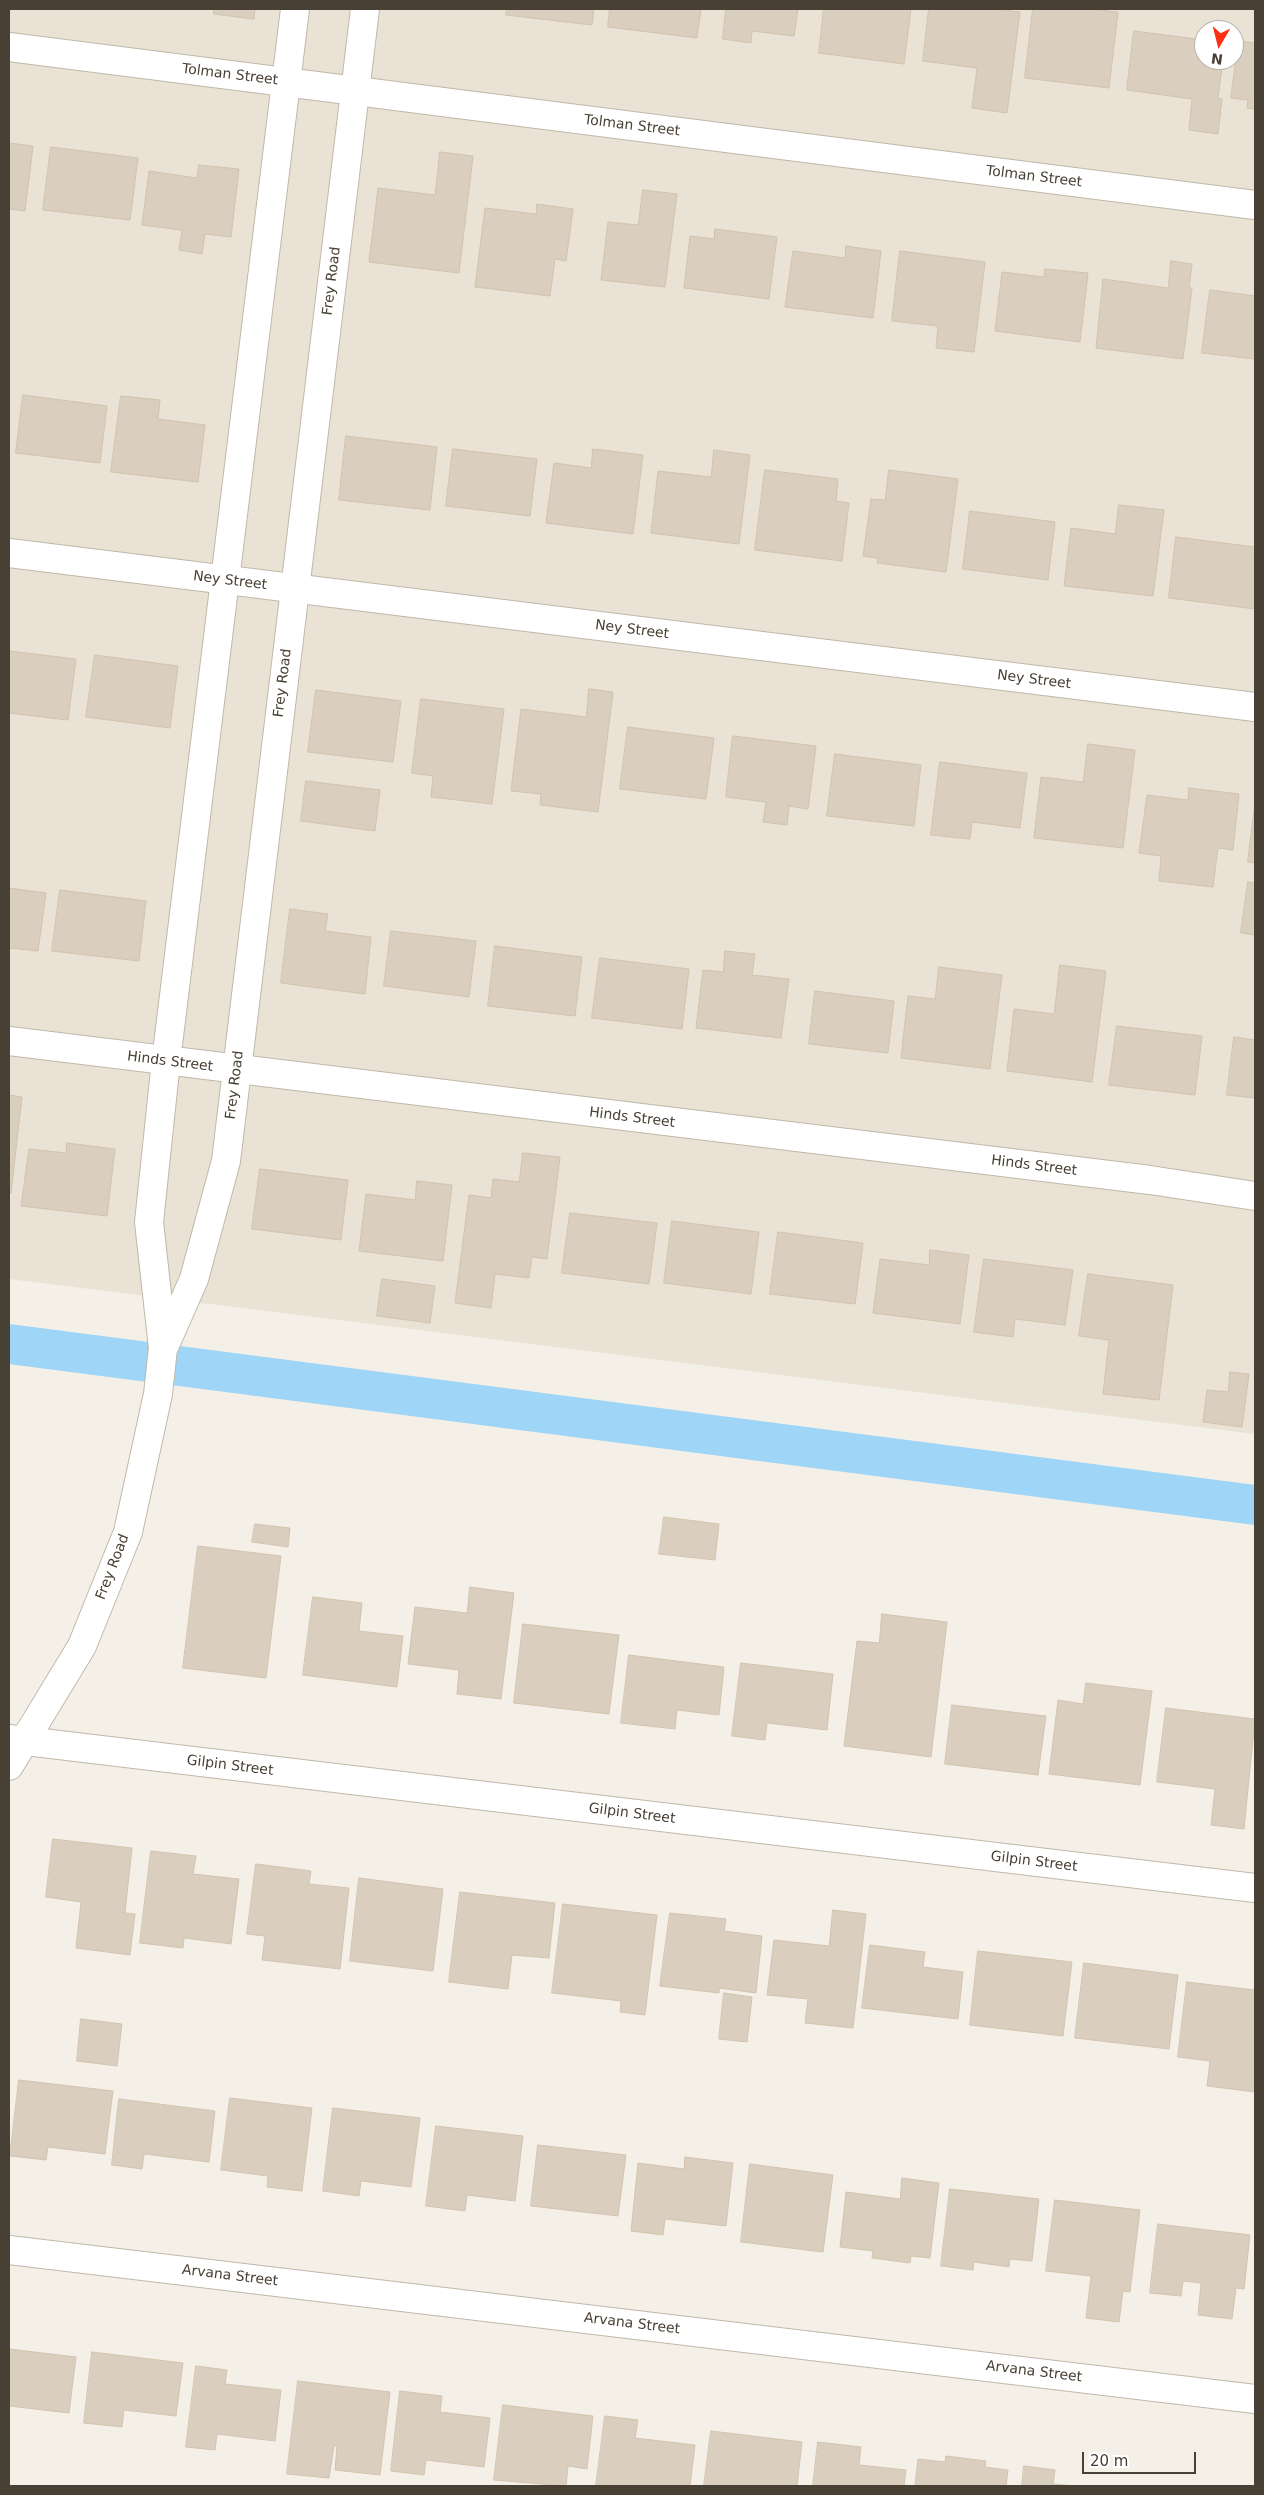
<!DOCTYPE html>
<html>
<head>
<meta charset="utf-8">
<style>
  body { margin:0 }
  #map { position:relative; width:1264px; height:2495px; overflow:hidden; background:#f5f0e7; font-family:"DejaVu Sans",sans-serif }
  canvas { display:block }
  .frame { position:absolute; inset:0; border:10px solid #494035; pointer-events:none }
  .north { position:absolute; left:1194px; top:20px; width:50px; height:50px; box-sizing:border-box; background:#fff; border:1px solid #b6b3ae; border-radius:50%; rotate:188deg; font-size:14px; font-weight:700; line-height:20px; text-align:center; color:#494035 }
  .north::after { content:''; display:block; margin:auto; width:18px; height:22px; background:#ff2f14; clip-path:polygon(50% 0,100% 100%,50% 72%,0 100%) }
  .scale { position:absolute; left:1082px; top:2452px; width:114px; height:22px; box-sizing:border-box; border:2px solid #494035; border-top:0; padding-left:6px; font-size:15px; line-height:18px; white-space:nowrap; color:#494035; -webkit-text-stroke:4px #fff; paint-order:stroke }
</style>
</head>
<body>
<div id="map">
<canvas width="1264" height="2495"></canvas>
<div class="frame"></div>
<div class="north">N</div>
<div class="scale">20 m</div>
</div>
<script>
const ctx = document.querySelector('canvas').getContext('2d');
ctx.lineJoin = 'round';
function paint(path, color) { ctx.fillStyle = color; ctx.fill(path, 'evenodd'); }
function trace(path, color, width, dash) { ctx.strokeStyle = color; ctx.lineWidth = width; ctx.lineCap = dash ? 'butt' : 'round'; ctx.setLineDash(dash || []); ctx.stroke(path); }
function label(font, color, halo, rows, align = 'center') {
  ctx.font = font + ' "DejaVu Sans",sans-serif'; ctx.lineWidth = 4; ctx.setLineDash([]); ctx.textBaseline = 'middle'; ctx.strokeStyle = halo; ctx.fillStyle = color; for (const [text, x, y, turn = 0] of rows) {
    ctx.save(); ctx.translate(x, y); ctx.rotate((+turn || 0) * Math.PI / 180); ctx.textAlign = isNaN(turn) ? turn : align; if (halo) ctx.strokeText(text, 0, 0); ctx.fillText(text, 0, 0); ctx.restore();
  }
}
paint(new Path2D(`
  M9 9H1255V1434L9 1279ZM1204 30H1234V60H1204Z`), '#e9e2d5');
trace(new Path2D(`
  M9 1344 1255 1505`), '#9fd5f6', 40);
const building = new Path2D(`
  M214 9H255L254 19 214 14Z
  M507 9H594L592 25 506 15Z
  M610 9H701L697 38 608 27Z
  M726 9H798L794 36 752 31 751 43 723 39Z
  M824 9H911L904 64 819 53Z
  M929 9H994L1020 12 1007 113 972 108 977 68 923 61Z
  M1033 9H1089L1118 12 1109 88 1025 78Z
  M1134 31 1204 40V60H1223L1218 98 1222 99 1218 134 1189 130 1192 99 1127 90Z
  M1239 41 1255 43V109L1247 108 1248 100 1231 98Z
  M9 143 33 146 25 211 9 209Z
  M51 147 138 158 130 220 43 210Z
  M440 152 473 156 459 273 369 262 378 188 435 195Z
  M199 165 239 169 231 237 205 234 202 254 179 250 182 230 142 225 149 171 197 178Z
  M643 190 677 194 665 287 601 280 608 222 638 225Z
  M537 204 573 209 566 261 555 259 550 296 475 287 485 208 536 214Z
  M715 229 777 237 769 299 684 288 690 236 714 239Z
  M846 246 881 251 873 318 785 307 793 251 845 258Z
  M900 251 985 262 974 352 936 348 938 326 892 321Z
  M1171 261 1192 264 1189 288H1192L1183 359 1096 348 1103 279 1168 288Z
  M1045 269 1088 273 1080 342 995 331 1002 272 1044 277Z
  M1210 290 1255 296V359L1202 353Z
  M23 395 107 406 100 463 16 453Z
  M121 396 160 400 158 419 205 425 198 482 111 472Z
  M346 436 437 447 430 510 339 500Z
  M453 449 537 459 530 516 446 506Z
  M593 449 643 455 633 534 546 523 554 463 591 468Z
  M714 450 750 455 739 544 651 533 658 471 711 477Z
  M765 470 838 479 836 501 849 503 842 561 755 550Z
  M889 470 958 479 946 572 877 563 878 558 863 556 871 499 885 500Z
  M1119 505 1164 510 1153 596 1064 586 1071 528 1115 534Z
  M970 511 1055 522 1048 580 963 569Z
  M1176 537 1255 547V609L1169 598Z
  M9 651 76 659 68 720 9 713Z
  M95 655 178 666 170 728 86 717Z
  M589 689 613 692 598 812 540 805 541 794 511 791 521 709 586 717Z
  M316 690 401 701 393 762 308 752Z
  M421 699 504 709 492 804 431 797 433 776 412 773Z
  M628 727 714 738 706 799 620 789Z
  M733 736 816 746 808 809 789 806 787 825 763 822 766 802 726 797Z
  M1088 744 1135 750 1123 848 1034 838 1041 777 1083 782Z
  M835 754 921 765 914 826 827 816Z
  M940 762 1027 773 1020 828 972 822 970 839 931 835Z
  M306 781 380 790 375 831 301 821Z
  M1189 788 1239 794 1233 850 1218 848 1213 887 1159 881 1161 856 1139 853 1147 795 1188 800Z
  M1255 804V863L1248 862Z
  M1248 882 1255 883V935L1241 933Z
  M9 888 46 893 38 951 9 948Z
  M60 890 146 901 139 961 52 951Z
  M290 909 328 914 325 931 371 937 365 994 281 983Z
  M391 931 476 941 469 997 384 986Z
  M495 946 582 957 575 1016 488 1006Z
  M725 951 755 954 752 975 789 979 781 1038 696 1028 703 970 723 972Z
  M600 958 689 969 682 1029 592 1018Z
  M1060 965 1106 971 1092 1082 1007 1071 1014 1009 1054 1014Z
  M939 967 1002 975 990 1069 901 1058 908 996 935 999Z
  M815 991 894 1001 888 1053 809 1044Z
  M1117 1026 1202 1036 1195 1095 1109 1085Z
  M1234 1037 1255 1040V1098L1227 1095Z
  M9 1095 22 1097 11 1193H9Z
  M67 1143 115 1149 107 1216 21 1206 29 1149 66 1153Z
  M523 1153 560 1157 547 1259 532 1257 529 1278 495 1274 491 1308 455 1303 469 1195 491 1198 493 1179 519 1182Z
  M260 1169 348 1180 341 1240 252 1229Z
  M417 1181 452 1185 443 1261 359 1251 366 1194 415 1200Z
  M570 1213 657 1223 649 1284 562 1273Z
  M672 1221 759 1232 751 1294 664 1283Z
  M778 1232 863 1243 855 1304 770 1294Z
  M930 1250 969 1255 960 1324 873 1313 880 1259 929 1265Z
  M984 1259 1073 1270 1065 1325 1015 1319 1013 1337 974 1332Z
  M1088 1274 1173 1285 1159 1400 1103 1394 1109 1340 1079 1336Z
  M382 1279 435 1286 430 1323 377 1316Z
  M1230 1372 1249 1374 1242 1427 1203 1422 1207 1390 1228 1392Z
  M664 1517 719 1524 715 1560 659 1554Z
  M255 1524 290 1528 288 1547 252 1542Z
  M198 1546 281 1556 266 1678 183 1668Z
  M470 1587 514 1593 501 1699 457 1694 459 1670 408 1664 415 1607 467 1613Z
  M313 1597 362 1603 359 1631 403 1636 397 1687 303 1675Z
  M882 1614 947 1622 931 1757 844 1746 857 1641 879 1643Z
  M523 1624 619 1635 609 1714 514 1703Z
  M629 1655 724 1667 719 1715 677 1710 675 1729 621 1723Z
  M741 1663 833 1674 827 1730 767 1723 765 1740 732 1736Z
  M1086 1683 1152 1691 1140 1785 1049 1774 1058 1700 1083 1704Z
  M952 1705 1046 1716 1038 1775 945 1764Z
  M1166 1708 1255 1719 1244 1829 1211 1825 1215 1789 1157 1782Z
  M53 1839 132 1848 125 1913 135 1914 130 1955 76 1948 81 1902 46 1897Z
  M151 1851 196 1856 193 1874 239 1879 231 1944 184 1938 183 1948 140 1943Z
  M256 1864 311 1871 309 1884 349 1888 340 1969 262 1960 265 1936 247 1934Z
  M359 1878 443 1889 433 1971 350 1961Z
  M460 1892 555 1903 549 1958 512 1955 508 1989 449 1982Z
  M563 1904 657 1915 645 2015 620 2012 621 2001 552 1993Z
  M833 1910 866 1914 853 2028 805 2023 808 1999 767 1995 774 1940 829 1946Z
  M670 1913 726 1919 724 1931 762 1936 756 1993 719 1988V1993L660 1986Z
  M870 1945 925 1952 923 1967 963 1972 958 2019 862 2008Z
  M978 1951 1072 1962 1063 2036 970 2025Z
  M1084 1963 1178 1975 1169 2049 1075 2038Z
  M1187 1982 1255 1990V2092L1207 2086 1210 2061 1178 2057Z
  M724 1993 752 1997 747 2042 719 2039Z
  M81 2019 122 2024 117 2066 77 2061Z
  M19 2080 113 2091 105 2154 48 2147 46 2160 10 2156Z
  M230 2098 312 2108 302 2191 267 2187 268 2176 221 2170Z
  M119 2099 215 2111 209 2162 144 2154 142 2169 112 2165Z
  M333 2108 420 2118 411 2187 361 2181 359 2196 323 2191Z
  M436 2126 523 2136 515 2201 467 2195 465 2211 426 2206Z
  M538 2145 626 2155 618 2216 531 2206Z
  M685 2157 733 2163 726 2226 665 2219 663 2235 631 2231 638 2163 684 2169Z
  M750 2164 833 2175 823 2252 741 2242Z
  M902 2178 939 2183 930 2258 911 2256 910 2263 872 2258 873 2251 840 2247 846 2192 900 2199Z
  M950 2189 1039 2199 1032 2261 1010 2259 1009 2267 974 2262 973 2270 941 2266Z
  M1055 2200 1140 2210 1130 2292 1123 2291 1119 2322 1086 2318 1091 2276 1046 2271Z
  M1158 2224 1250 2235 1244 2289 1236 2288 1232 2319 1198 2315 1201 2283 1183 2281 1181 2296 1150 2293Z
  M9 2349 76 2357 69 2413 9 2406Z
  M92 2352 183 2363 176 2416 124 2410 122 2427 84 2423Z
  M196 2366 227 2370 225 2384 281 2390 275 2441 217 2434 215 2450 186 2447Z
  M298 2381 390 2392 380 2475 335 2470 337 2446H334L329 2478 287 2474Z
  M400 2391 442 2396 440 2412 490 2418 484 2467 426 2460 424 2475 391 2471Z
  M503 2405 593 2416 587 2469 568 2466 566 2486 494 2480Z
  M605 2416 638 2420 635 2438 695 2445 690 2486H596Z
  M711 2431 802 2442 797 2486H704Z
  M818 2442 861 2447 859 2465 906 2470 904 2486H813Z
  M946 2456 986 2461 985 2467 1008 2470 1006 2486H915L918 2459 945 2462Z
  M1024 2466 1055 2470 1053 2484 1076 2486H1022Z`);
paint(building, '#dacebe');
trace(building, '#d3c3ae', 1);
const minor = new Path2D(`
  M9 47 1255 205
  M9 553 1255 707
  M9 1041 1150 1180 1255 1196
  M164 1347 194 1279 226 1161 365 9
  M9 1739 1255 1888
  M9 1766 82 1646 128 1532 158 1394 163 1348 149 1222 166 1061 295 9
  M9 2250 1255 2399`);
trace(minor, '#c1b8a9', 30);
trace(minor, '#fff', 28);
label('14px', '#494035', '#fff', [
  ["Tolman Street",230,75,7],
  ["Tolman Street",632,126,7],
  ["Tolman Street",1034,177,7],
  ["Frey Road",332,281,-83],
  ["Ney Street",230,581,7],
  ["Ney Street",632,630,7],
  ["Ney Street",1034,680,7],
  ["Frey Road",283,683,-83],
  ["Hinds Street",170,1062,7],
  ["Frey Road",235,1085,-83],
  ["Hinds Street",632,1118,7],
  ["Hinds Street",1034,1166,7],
  ["Frey Road",113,1567,-69],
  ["Gilpin Street",230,1766,7],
  ["Gilpin Street",632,1814,7],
  ["Gilpin Street",1034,1862,7],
  ["Arvana Street",230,2276,7],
  ["Arvana Street",632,2324,7],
  ["Arvana Street",1034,2372,7]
]);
</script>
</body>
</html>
